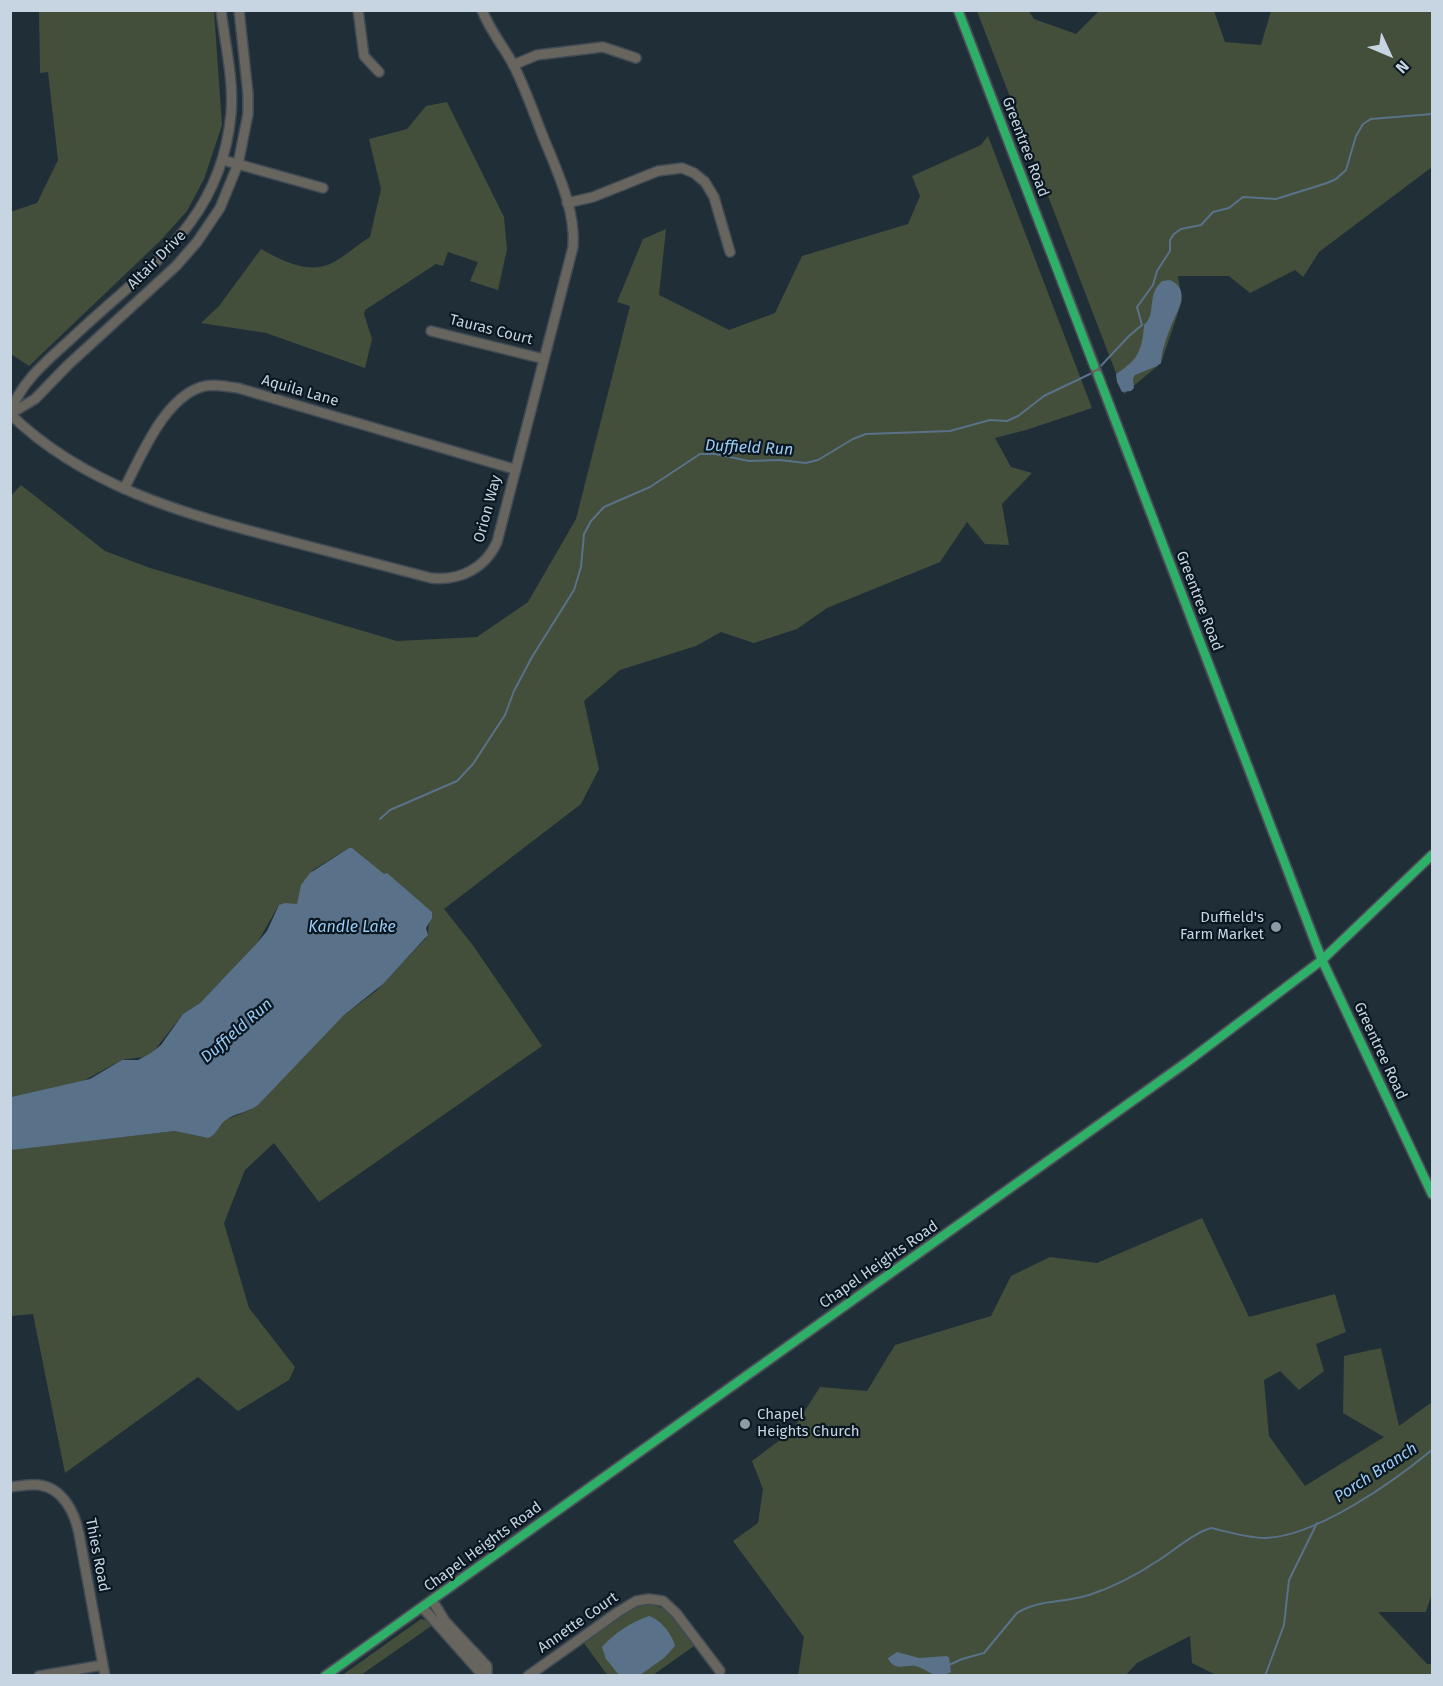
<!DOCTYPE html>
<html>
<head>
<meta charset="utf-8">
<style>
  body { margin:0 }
  #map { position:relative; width:1443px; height:1686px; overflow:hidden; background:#202e38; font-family:"Fira Sans",sans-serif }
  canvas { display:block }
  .frame { position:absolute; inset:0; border:12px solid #c6d5e1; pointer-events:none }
  .north { position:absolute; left:1359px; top:24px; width:60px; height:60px; -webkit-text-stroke:4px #0b1720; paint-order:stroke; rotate:134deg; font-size:16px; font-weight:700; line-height:24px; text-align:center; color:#c6d5e1 }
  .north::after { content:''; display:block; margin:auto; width:21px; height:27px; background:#c6d5e1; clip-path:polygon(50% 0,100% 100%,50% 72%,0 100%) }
</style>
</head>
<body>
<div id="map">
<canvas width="1443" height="1686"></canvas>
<div class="frame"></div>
<div class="north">N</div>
</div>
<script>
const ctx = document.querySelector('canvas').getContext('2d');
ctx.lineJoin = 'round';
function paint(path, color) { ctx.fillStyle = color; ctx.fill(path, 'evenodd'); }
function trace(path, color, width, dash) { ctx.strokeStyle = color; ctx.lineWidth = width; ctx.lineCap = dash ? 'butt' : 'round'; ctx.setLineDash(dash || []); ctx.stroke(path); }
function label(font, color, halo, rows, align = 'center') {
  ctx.font = font + ' "Fira Sans",sans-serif'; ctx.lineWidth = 4.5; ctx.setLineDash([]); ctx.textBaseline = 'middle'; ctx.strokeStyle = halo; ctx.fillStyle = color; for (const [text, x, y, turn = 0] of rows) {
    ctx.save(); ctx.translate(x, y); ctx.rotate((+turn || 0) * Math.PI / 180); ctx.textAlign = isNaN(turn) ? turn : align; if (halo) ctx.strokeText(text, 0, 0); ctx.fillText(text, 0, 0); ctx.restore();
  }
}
paint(new Path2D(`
  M39 11H214L222 125 204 179 187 211 160 241 29 366 11 354 10 212 37 203 58 160 48 72 40 73Z
  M977 11H1029L1034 19 1076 34 1099 11H1214L1225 42 1261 45 1271 11H1432V167L1319 252 1303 277 1295 270 1250 293 1229 276H1178L1182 301 1161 363 1124 394Z
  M447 102 504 217 507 249 498 290 470 281 478 262 448 252 443 266 436 264 365 310 364 314 372 339 365 368 266 333 201 323 219 306 261 249C281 260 306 274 330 264 343 258 357 245 370 237L381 189 369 139 407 129 426 106Z
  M988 136 1092 408 1026 430 995 438 1011 467 1032 473 1002 504 1009 545 985 544 967 522 940 562 827 608 797 629 754 643 721 632 696 646 620 670 584 701 599 769 581 804 444 909 472 944 542 1046 319 1202 274 1143 245 1170 224 1223 249 1308 295 1367 289 1380 238 1411 198 1377 65 1473 33 1314 11 1316V1149L176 1131 208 1138 223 1121 250 1110 344 1015 376 991 427 937 431 911 349 848 313 870 297 904 279 905 257 943 200 1003 183 1014 150 1056 122 1060 83 1081 11 1097 10 497 21 485 105 551 150 568 397 641 477 637 528 602 576 519 630 306 617 302 643 239 666 229 659 295 729 330 775 313 802 256 908 224 920 196 912 176 981 145Z
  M1202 1218 1249 1317 1335 1294 1346 1332 1316 1344 1324 1371 1299 1390 1280 1371 1264 1380 1269 1436 1305 1486 1384 1437 1343 1413 1344 1356 1381 1348 1399 1426 1432 1402V1593L1426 1612H1378L1427 1664H1432V1675H1216L1192 1663 1190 1636 1137 1663 1126 1675H798L804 1637 733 1541 758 1523 763 1489 752 1461 792 1431 820 1387 867 1391 895 1345 991 1316 1011 1276 1050 1257 1097 1263Z
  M645 1604C671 1605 681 1627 694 1646L653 1675 608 1676 584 1643 638 1605Z
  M421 1619 430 1621 434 1624 361 1675 341 1676Z`), '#434f3b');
paint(new Path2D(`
  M1170 280C1192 290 1177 311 1171 326 1167 336 1161 352 1161 363L1157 366 1135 375 1133 379 1134 388 1131 391 1122 392 1117 382 1116 374C1120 371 1124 369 1128 365 1141 356 1143 339 1144 325 1157 314 1146 295 1162 281Z
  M349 848H352L384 874 387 873 432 912V918L426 928 428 935 383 984 344 1015 258 1105C247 1113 235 1113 226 1120 218 1125 218 1134 208 1138L175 1131 11 1150V1097L90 1079 122 1060H138L151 1053 161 1045 183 1014 200 1003 257 943 267 931 279 905 285 903 297 904 301 885 310 873Z
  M649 1616C661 1620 672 1634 675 1646L664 1658 640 1675H619L606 1659 602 1647C613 1634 633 1621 649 1616Z
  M897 1652 919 1658 947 1656 949 1658 951 1672C938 1680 930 1672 919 1667 908 1662 895 1674 888 1658Z`), '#597289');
trace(new Path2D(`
  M1098 369 1129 336 1142 325 1137 307 1153 285 1157 271 1170 251V240L1174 234 1181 229 1201 225 1213 212 1229 208 1243 197 1276 199 1327 183 1336 179 1346 170 1356 136 1363 124 1371 119 1432 114
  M380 819 390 810 457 781 473 764 505 715 514 691 532 657 574 590 581 567 584 534 591 521 604 507 650 487 700 454H715L749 461 779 460 806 463 818 460 853 439 866 434 950 431 990 420 1007 421 1018 416 1044 396 1094 372
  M947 1666 962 1659 984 1653 1017 1613C1039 1599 1065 1603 1089 1595 1114 1587 1138 1574 1159 1560 1176 1549 1192 1534 1211 1528 1229 1532 1247 1538 1266 1538 1317 1536 1393 1482 1432 1450
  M1265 1676 1284 1625 1289 1580 1317 1523`), '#597289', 2);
const minor = new Path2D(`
  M358 10 364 56 379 72
  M958 10 1322 960 1432 1194
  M513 65 537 55 603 47 636 58
  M223 160 323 188
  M567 203 593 197 658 171 682 168 694 173 705 182 714 197 730 252
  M431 331 544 359
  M10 413C21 381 49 359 73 337 146 268 221 224 231 114 234 80 225 44 221 10
  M10 414C84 486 184 514 281 539 331 552 381 565 431 578 459 581 485 569 497 542L573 247C576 209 556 169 542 134 533 111 525 88 514 66 504 47 490 31 482 10
  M10 414 35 399 68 365 176 266 197 242 220 208 238 164 248 114V94L239 10
  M124 489C141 456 164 399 201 387 213 383 227 387 238 388L514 469
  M10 1487C20 1486 30 1484 39 1485 63 1488 75 1513 79 1534L105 1676
  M432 1600 445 1621 487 1666V1676
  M422 1607 479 1671 487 1676
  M39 1676 103 1665
  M325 1676 1187 1062 1322 960 1432 855
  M528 1676 618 1612 636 1601 649 1599 663 1601 676 1613 720 1671`);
trace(minor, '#404b55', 12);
trace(minor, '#68655e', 9);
trace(new Path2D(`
  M958 10 1094 366
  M1098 375 1322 960 1432 1194
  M325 1676 1187 1062 1322 960 1432 855`), '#2db169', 8);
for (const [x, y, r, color] of [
  [1276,927,6,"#8c9ba6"],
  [745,1424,6,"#8c9ba6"]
]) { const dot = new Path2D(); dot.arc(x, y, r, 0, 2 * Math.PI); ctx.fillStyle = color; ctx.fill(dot); trace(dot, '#0b1720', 2); }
label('15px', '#c6d5e1', '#0b1720', [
  ["Greentree Road",1025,147,69],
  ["Altair Drive",157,260,-45],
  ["Tauras Court",491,330,14],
  ["Aquila Lane",300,391,16],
  ["Orion Way",488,509,-75],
  ["Greentree Road",1199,601,69],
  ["Greentree Road",1380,1051,65],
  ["Chapel Heights Road",879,1265,-35],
  ["Chapel Heights Road",483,1547,-36],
  ["Thies Road",97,1555,79],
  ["Annette Court",578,1623,-35]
]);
label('15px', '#c6d5e1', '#0b1720', [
  ["Duffield's",1264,918],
  ["Farm Market",1264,935],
  ["Chapel",757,1415,"left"],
  ["Heights Church",757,1432,"left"]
], 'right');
label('italic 16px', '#9acbf4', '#0b1720', [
  ["Duffield Run",749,448,3],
  ["Kandle Lake",352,928],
  ["Duffield Run",237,1031,-41],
  ["Porch Branch",1376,1473,-33]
]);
</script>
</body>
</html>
